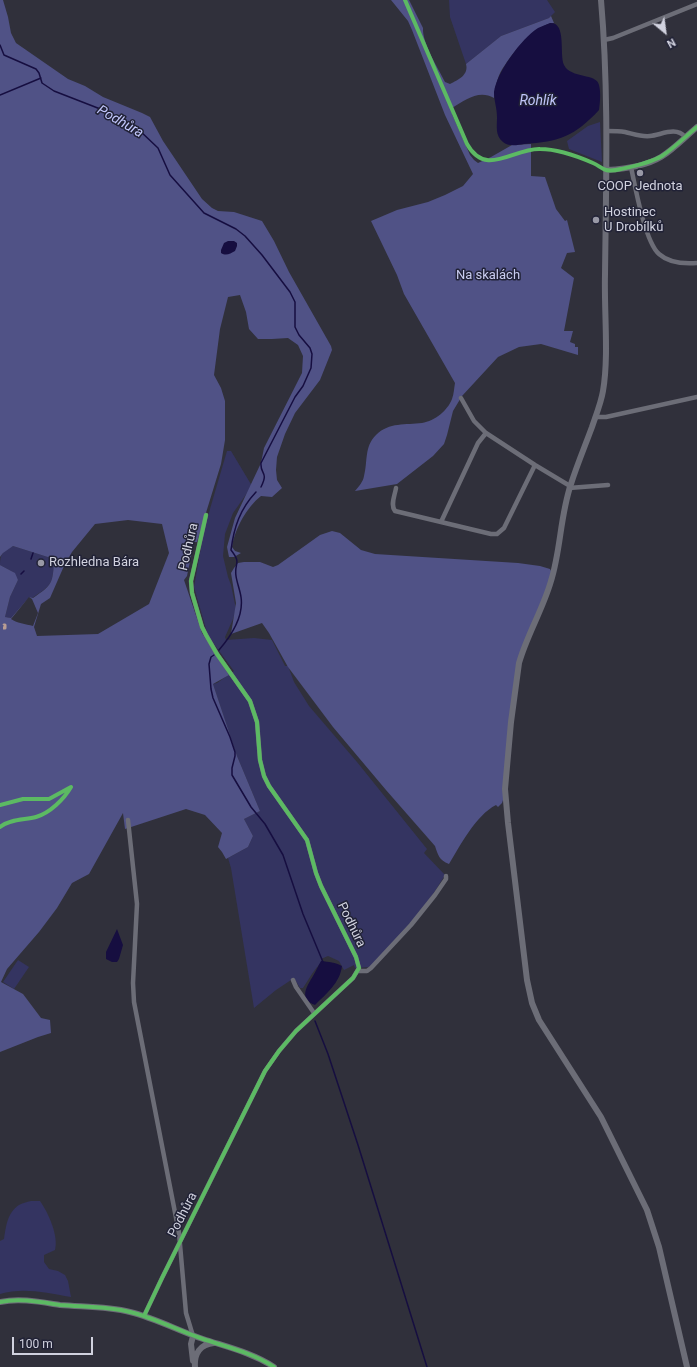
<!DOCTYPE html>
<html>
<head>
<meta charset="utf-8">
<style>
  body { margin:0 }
  #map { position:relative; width:697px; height:1367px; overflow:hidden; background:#30303b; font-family:Roboto,sans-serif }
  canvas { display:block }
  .north { position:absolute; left:645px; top:12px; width:40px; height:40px; -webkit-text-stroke:3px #212236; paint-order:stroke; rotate:151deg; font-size:11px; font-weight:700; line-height:16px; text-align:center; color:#d1d2df }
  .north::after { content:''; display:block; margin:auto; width:14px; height:18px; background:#d1d2df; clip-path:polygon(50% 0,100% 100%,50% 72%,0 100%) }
  .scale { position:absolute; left:12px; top:1337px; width:81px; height:18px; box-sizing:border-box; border:2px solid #d1d2df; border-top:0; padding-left:5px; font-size:12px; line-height:14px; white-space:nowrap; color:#d1d2df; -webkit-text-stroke:3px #212236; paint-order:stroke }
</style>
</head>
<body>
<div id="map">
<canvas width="697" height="1367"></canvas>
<div class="north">N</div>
<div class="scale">100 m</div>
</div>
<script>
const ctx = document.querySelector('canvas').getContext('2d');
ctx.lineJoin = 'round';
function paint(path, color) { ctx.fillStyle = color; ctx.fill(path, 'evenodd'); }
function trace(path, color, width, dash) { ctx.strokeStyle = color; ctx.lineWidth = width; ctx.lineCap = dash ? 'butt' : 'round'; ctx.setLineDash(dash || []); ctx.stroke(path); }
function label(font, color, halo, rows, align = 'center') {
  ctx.font = font + ' Roboto,sans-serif'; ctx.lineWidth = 3; ctx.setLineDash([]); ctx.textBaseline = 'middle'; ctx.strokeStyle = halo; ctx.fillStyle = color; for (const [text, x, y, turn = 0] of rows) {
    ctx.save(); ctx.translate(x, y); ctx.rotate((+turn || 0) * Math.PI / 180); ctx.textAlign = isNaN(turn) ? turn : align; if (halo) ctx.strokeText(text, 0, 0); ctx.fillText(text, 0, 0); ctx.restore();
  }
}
paint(new Path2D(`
  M449 0H547L555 12 549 18 501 36 466 64 450 17Z
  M600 122 602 162 569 149 567 141 588 126Z
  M227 451H231L252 486 233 513 225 534 223 556 228 577 231 585 236 609 233 619 225 637 226 640 254 638 272 640 285 666H288L294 682 309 706 357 762 427 849 424 853 445 875C425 910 398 939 370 967L355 968 354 965 344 970 339 961 328 956 321 959 322 962C314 969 309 979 303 988H300L294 978 276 990 254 1008 231 868 228 858 248 847 253 836 244 819 260 811 237 756 213 684 217 683 234 671 208 636 194 587 203 536 210 509Z
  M13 546 54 559C53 584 52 585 32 598L29 597 11 618 5 617 10 597 18 580 13 572 0 565C0 554 3 551 13 546Z
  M18 960 29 967 14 989 3 982Z
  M31 1201H40C48 1212 59 1236 55 1250L44 1255V1262L49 1269 58 1271 65 1275 68 1281 71 1297C46 1293 24 1287 0 1294V1241L4 1239C6 1227 7 1213 19 1205 22 1203 27 1202 31 1201Z`), '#343461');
paint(new Path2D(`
  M0 0H3L8 17 11 33 16 43 68 79 85 86 103 97 142 113 150 117 163 141 202 199 212 208 218 211 234 212 262 221 274 241 289 272 331 346 332 350 320 380 295 413 285 434 277 457 276 470 277 480 282 488 272 497 261 496C247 507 235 528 232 547L235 551 241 553 234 557H229L227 547 235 518 261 463 264 448 302 373 303 356 298 345 288 338 272 339H258L249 329 246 312 240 295 228 297 220 329 214 375 221 388 225 401V440L221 464 197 542H194L187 576 184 580 202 633 229 675 213 684 237 756 260 811 244 819 253 836 248 847 226 859 222 852 218 847 222 833 205 815 186 809 125 829 123 813 89 874 72 883 57 908 39 932 7 969 1 982 23 994 41 1018 50 1020 51 1033 38 1037 0 1052V565L15 573 18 580 10 597 5 617 11 618 29 597 33 598C52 585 53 584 54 559L13 546 3 553 0 557ZM128 520 162 524 169 553 149 604 98 634 37 636 34 627 41 604 50 598 64 566 72 552 95 524ZM29 597 32 599 38 613 33 626C26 624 16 623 11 619Z
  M391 0H409L423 28C422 43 438 68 445 82L450 84C458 80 469 75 466 64L501 36 549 18 551 16 554 23C536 24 514 51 505 65 498 74 495 86 494 98 479 89 465 100 452 108V114L470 155 474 160 478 163 491 157 512 145 531 144V176L545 177 556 209 565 221 567 220 575 252 567 253 561 268 574 278 564 331H573L570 342 575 344V347H578V355L541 344 519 347 498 357 462 396 453 411 447 435 444 444 433 456 397 484 355 491C359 486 363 482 364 476 368 461 364 447 376 435 389 422 406 425 422 423 435 421 448 410 452 399 454 394 454 388 455 383L404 294 397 275 371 221 397 210 428 202 445 195 463 186 473 174 445 115 412 30 408 21Z
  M332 531 340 533 361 550 375 554 518 563 540 566 550 569 552 573 518 669 504 797 502 803 498 807 496 805C476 815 460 846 449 864 439 860 438 855 435 846L386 790 333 727 288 667 269 633 262 623 231 634 236 603 231 573 234 568 238 563 244 562H260L273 567 278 565 320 535Z`), '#505286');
paint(new Path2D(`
  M550 23C567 22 559 54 564 65 571 79 597 73 599 85 601 93 600 103 599 110 575 136 559 142 524 144 518 145 508 147 503 142 495 136 497 126 497 117 497 108 494 101 494 92 497 72 521 39 538 28 542 26 546 25 550 23Z
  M228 241H234L237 243V246L235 251C230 254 226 256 221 253V250L224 243Z
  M117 929 123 945 119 959 117 962H112L106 959V952Z
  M321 961C329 962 335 962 342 966 340 983 326 994 315 1005 298 999 307 986 313 976 316 971 318 966 321 961Z`), '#160e40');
trace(new Path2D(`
  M0 45 4 55 36 69 39 73 42 83 54 91 108 112 122 123 139 130 158 148 170 175 204 213 236 229 245 236 262 255 290 292 295 302V327L299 335 310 348 312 354 311 368 303 386 295 397 261 463C260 475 269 471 261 487
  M0 95 41 78
  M31 559 33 553
  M21 574 24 571
  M219 650C232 635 244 617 241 597 240 590 237 583 236 576 234 562 242 564 231 550 234 527 240 509 256 492
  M214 655 211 657 209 664 211 689 213 698 230 737 235 752V756L232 768V775L251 807 265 824 283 855 303 914 323 962
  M315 1021 328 1054 358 1145 427 1367`), '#160e40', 1.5);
trace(new Path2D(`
  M604 40 613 38 697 4
  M607 131C613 131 619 131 625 132 634 134 641 137 650 136 661 135 676 126 685 137
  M631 167C635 186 645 242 659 254 669 263 684 264 697 263
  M461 398 474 421 486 433 535 465 570 486
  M595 417H606L697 397
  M396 488C395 495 390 505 395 511L491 534H497L504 528 535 465
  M569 488 608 485
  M441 522 478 443 486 433
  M128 820 137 904 133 983 134 1002 179 1233 186 1313 193 1336
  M358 971H367L371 968 411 925 435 895 446 879V876
  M293 980 296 987 314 1013
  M144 1316 162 1278 265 1071 279 1051 296 1031 353 978 359 968 356 957 321 886 316 873 307 840 269 786 264 776 260 760 257 722 250 701 217 654 206 635 202 627 192 593 191 581 206 515`), '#6c6d77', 4.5);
trace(new Path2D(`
  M601 0C609 92 606 184 605 275 604 312 609 356 603 391 601 403 596 415 592 427 585 446 577 465 571 484 560 516 561 549 551 581 543 609 527 635 519 663L511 722 505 789 508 823 527 980 532 1003 539 1020 601 1117 647 1210 659 1247 687 1367
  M607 170C624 169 646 166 661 157 674 149 685 137 697 127
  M0 1302C20 1298 40 1302 60 1305 83 1307 107 1306 130 1312 155 1318 179 1331 203 1339 227 1347 253 1353 274 1367
  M193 1361 191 1344 193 1336
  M195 1367C194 1354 200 1344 214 1343`), '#6c6d77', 6);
trace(new Path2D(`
  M4 625H5V628H3Z`), '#b99d93', 3, [6, 3]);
trace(new Path2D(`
  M405 0 467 144C486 178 513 148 540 149 557 149 577 156 593 163 598 165 602 169 606 170 610 171 617 170 621 169 635 166 650 163 662 156 674 148 686 136 697 127
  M0 805 23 799H49L71 787C64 799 50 813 36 817 25 820 10 819 0 827
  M0 1302C20 1298 40 1302 60 1305 83 1307 107 1306 130 1312 155 1318 179 1331 203 1339 227 1347 253 1353 274 1367
  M144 1316 162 1278 265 1071 279 1051 296 1031 353 978 359 968 356 957 321 886 316 873 307 840 269 786 264 776 260 760 257 722 250 701 217 654 206 635 202 627 192 593 191 581 206 515`), '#5cba63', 4);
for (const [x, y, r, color] of [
  [640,173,4,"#9999a6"],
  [596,220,4,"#9999a6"],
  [41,563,4,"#9999a6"]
]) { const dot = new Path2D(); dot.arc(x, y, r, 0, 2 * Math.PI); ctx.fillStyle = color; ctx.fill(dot); trace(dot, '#212236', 1.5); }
label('13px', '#d1d2df', '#212236', [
  ["COOP Jednota",640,187,"center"],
  ["Hostinec",604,213],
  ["U Drobílků",604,228],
  ["Rozhledna Bára",49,563]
], 'left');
label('13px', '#c9ccf0', '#212236', [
  ["Na skalách",488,276]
]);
label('13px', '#d1d2df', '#212236', [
  ["Podhůra",189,547,-77],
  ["Podhůra",351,925,64],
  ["Podhůra",183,1215,-63]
]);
label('italic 14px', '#c0c5fa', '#212236', [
  ["Rohlík",538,101],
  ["Podhůra",120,122,30]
]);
</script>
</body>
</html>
